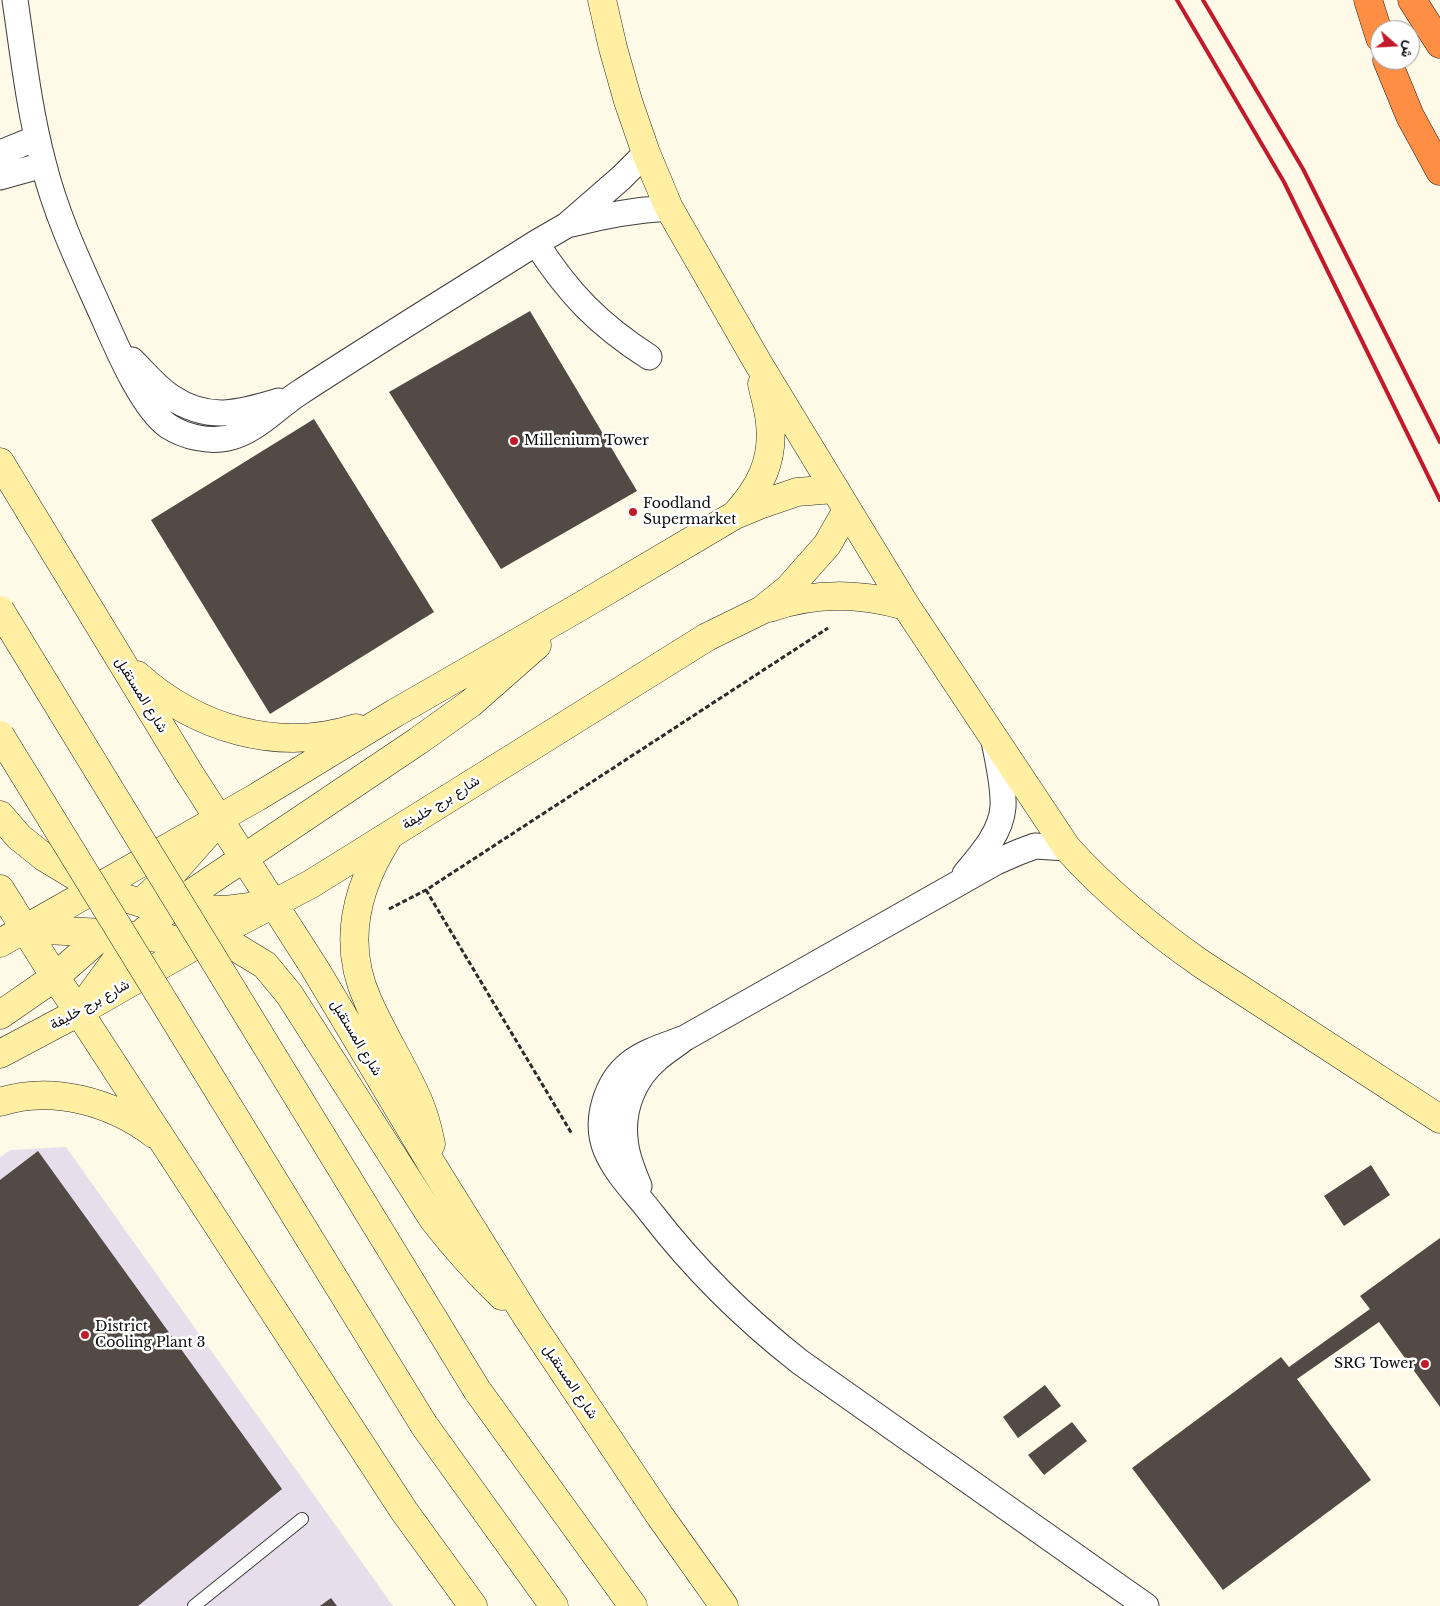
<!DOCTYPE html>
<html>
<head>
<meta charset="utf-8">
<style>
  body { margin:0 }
  #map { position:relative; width:1440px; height:1606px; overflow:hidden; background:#fff9e7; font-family:"Libre Baskerville",Vazirmatn,serif }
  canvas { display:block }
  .north { position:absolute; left:1370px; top:20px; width:50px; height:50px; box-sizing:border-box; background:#fff; border:1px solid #9d9d9d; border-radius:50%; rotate:109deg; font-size:14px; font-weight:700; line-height:20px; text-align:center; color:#0a0a0a }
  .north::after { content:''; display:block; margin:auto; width:18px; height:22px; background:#c3192c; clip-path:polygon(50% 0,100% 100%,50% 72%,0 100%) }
</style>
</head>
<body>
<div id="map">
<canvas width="1440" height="1606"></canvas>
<div class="north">ش</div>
</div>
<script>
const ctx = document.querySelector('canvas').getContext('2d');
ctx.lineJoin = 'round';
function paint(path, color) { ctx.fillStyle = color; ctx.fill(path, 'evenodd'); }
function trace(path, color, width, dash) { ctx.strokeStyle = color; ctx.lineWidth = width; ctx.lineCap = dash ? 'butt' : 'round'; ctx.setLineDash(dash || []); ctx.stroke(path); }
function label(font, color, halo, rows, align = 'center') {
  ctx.font = font + ' "Libre Baskerville",Vazirmatn,serif'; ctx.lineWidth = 5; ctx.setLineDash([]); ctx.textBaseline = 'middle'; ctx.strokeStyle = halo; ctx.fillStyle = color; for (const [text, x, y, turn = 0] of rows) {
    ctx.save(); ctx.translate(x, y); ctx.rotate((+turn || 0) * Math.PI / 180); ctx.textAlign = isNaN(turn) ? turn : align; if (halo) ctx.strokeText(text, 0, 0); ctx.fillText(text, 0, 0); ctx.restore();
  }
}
paint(new Path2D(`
  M66 1147 393 1606H0V1157L11 1150Z`), '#e8ddeb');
paint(new Path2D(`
  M530 311 637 491 501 569 389 392Z
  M314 419 434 612 270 714 151 520Z
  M38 1151 282 1489 138 1606H0V1180Z
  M1371 1165 1390 1195 1344 1226 1324 1196Z
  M1440 1238V1407L1379 1322 1297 1379 1371 1480 1223 1590 1132 1468 1281 1357 1289 1367 1370 1309 1360 1296Z
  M1045 1385 1061 1406 1018 1438 1003 1417Z
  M1072 1422 1087 1441 1044 1475 1028 1455Z
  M331 1598 337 1606H320Z`), '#534a46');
const lane = new Path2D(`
  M194 1606 302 1519`);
const street = new Path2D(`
  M15 0C23 54 29 109 43 162 56 215 79 263 101 312 115 343 141 407 168 426 185 437 208 442 228 438 255 432 276 408 299 393 377 342 457 293 536 243L567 225 621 178 646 153
  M0 153 37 138
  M0 177 43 165
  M572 224C606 215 635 210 669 208
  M536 243C569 294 598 324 649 357
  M132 360C144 372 156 387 171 397 208 422 240 413 279 401
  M965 874C981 855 1001 833 1003 807 1004 785 998 762 994 741
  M685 1038C667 1045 645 1051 630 1063 606 1082 594 1121 606 1150 616 1174 636 1193 652 1214 696 1271 744 1318 800 1362L1146 1606
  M639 1186C633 1171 626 1155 625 1138 622 1109 634 1078 657 1059 666 1051 676 1045 685 1038L996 862 1019 852 1035 846 1067 848`);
const secondary = new Path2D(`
  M602 0 613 48 628 101 646 153 669 208 758 363 906 606 1067 848C1107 892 1154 931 1203 965L1440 1119
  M0 462 188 771 314 967 434 1168 527 1317 660 1516 724 1606
  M735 515C760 488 774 461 770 423 769 410 765 397 762 384
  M769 608C816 592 858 593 906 606
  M137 675C197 729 278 753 356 728
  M0 815 19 837 44 857 97 889 141 903 171 907 226 910 257 906
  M388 838C356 888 342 944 368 1001 383 1035 403 1066 418 1100 424 1114 428 1129 431 1144
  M0 889 55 977 79 1012 404 1511 473 1606
  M149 895 169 877 207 834
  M26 929 104 933 201 942 237 948 265 965 289 994 433 1219C455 1247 477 1272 502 1296
  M0 943 257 797 395 713 581 606 735 515 759 505 797 492 834 489
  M84 1004 116 960 138 937 171 907 418 741 471 703 537 645
  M0 1015 55 977 113 926
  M0 1054 79 1012 201 942 311 884 707 637 762 610 788 589 827 545 847 510
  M0 1102C52 1085 112 1102 154 1134
  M477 1390 633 1606
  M424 1425 554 1606`);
const highway = new Path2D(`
  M1368 0 1380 38
  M1412 0 1440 44
  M1387 60 1410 116 1440 171`);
trace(lane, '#3d3d3d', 14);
trace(street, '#3d3d3d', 27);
trace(secondary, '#2c2c2c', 29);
trace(highway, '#1b1b1b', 29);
trace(new Path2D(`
  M426 890 572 1134
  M389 909 426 890 828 628`), '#2c2c2c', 3, [5, 2.5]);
trace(lane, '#fff', 12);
trace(street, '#fff', 25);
trace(secondary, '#ffefa2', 28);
trace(highway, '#ff8e45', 28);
trace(new Path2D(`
  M1177 0 1284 182 1440 500
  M1203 0 1303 169 1440 442`), '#c3192c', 4);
const secondaryBridge = new Path2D(`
  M0 610 477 1390
  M0 735 424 1425`);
trace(secondaryBridge, '#2c2c2c', 29, []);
trace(secondaryBridge, '#ffefa2', 28);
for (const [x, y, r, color] of [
  [514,441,5,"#c3192c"],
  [633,512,5,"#c3192c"],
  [85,1335,5,"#c3192c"],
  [1425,1364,5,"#c3192c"]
]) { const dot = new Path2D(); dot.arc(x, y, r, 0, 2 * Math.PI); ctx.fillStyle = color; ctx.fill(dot); trace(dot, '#fff', 2); }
label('14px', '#0a0a0a', '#fff', [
  ["Millenium Tower",524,441],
  ["Foodland",643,504],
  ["Supermarket",643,520],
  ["District",95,1327],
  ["Cooling Plant 3",95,1343],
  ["SRG Tower",1415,1364,"right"]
], 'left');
label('14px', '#0a0a0a', '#fff', [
  ["شارع المستقبل",141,695,58],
  ["شارع برج خليفة",441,803,-32],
  ["شارع برج خليفة",90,1005,-29],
  ["شارع المستقبل",356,1038,59],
  ["شارع المستقبل",570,1382,56]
]);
</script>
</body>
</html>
